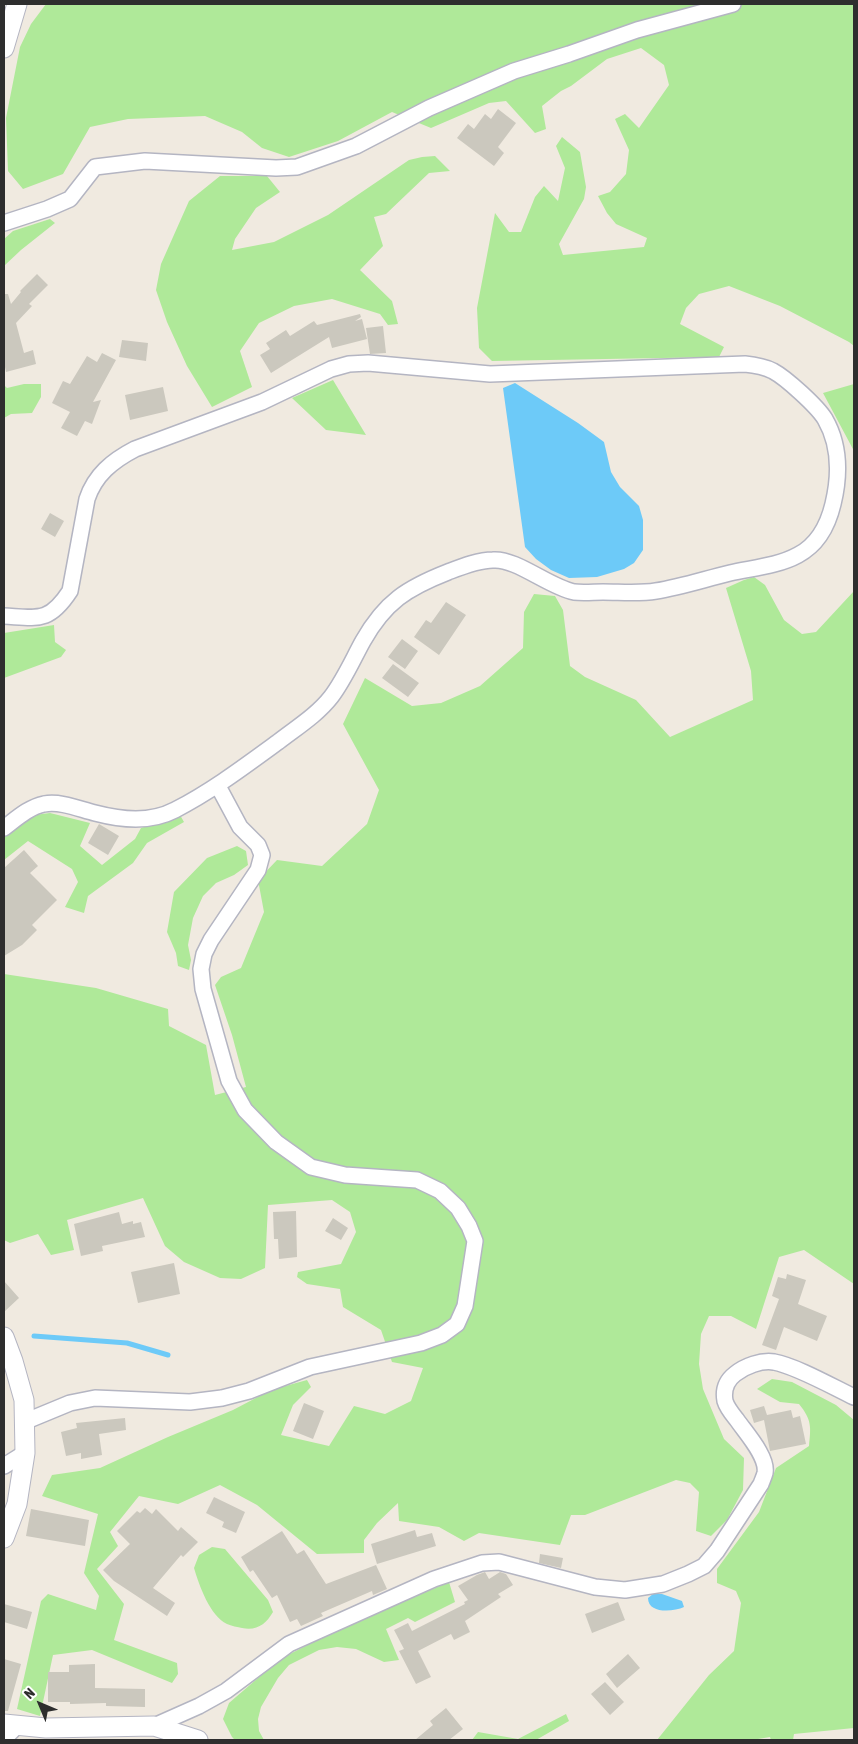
<!DOCTYPE html>
<html>
<head>
<meta charset="utf-8">
<style>
  body { margin:0 }
  #map { position:relative; width:858px; height:1744px; overflow:hidden; background:#f0eae0; font-family:"Asap Condensed",sans-serif }
  canvas { display:block }
  .frame { position:absolute; inset:0; border:5px solid #2e2e2e; pointer-events:none }
  .north { position:absolute; left:15px; top:1679px; width:50px; height:50px; -webkit-text-stroke:4px #fff; paint-order:stroke; rotate:315deg; font-size:14px; font-weight:700; line-height:20px; text-align:center; color:#2e2e2e }
  .north::after { content:''; display:block; margin:auto; width:18px; height:22px; background:#2e2e2e; clip-path:polygon(50% 0,100% 100%,50% 72%,0 100%) }
</style>
</head>
<body>
<div id="map">
<canvas width="858" height="1744"></canvas>
<div class="frame"></div>
<div class="north">N</div>
</div>
<script>
const ctx = document.querySelector('canvas').getContext('2d');
ctx.lineJoin = 'round';
function paint(path, color) { ctx.fillStyle = color; ctx.fill(path, 'evenodd'); }
function trace(path, color, width, dash) { ctx.strokeStyle = color; ctx.lineWidth = width; ctx.lineCap = dash ? 'butt' : 'round'; ctx.setLineDash(dash || []); ctx.stroke(path); }
paint(new Path2D(`
  M46 4H854V346L849 342 780 306 729 286 699 294 686 308 680 324 724 347 719 357 492 361 479 348 477 308 495 213 509 232H521L535 197 544 186 558 201 565 168 556 146 562 137 580 152 586 187 584 199 559 244 563 255 644 247 647 238 616 224 607 213 598 196 610 192 626 174 629 150 615 119 625 114 639 128 669 85 664 65 641 48 607 59 571 86 561 91 542 106 546 129 535 133 506 101 489 103 431 128 392 112 338 141 289 157 262 148 242 132 205 116 128 119 90 127 63 174 23 189 8 171 6 118 20 47 31 24Z
  M435 156 450 171 429 173 386 214 374 217 383 246 360 270 392 301 398 324 388 325 380 314 332 299 294 306 259 323 240 351 252 387 212 407 187 366 167 322 156 290 161 264 189 201 220 176H267L280 192 256 208 235 239 232 250 274 242 328 215 409 160 422 157Z
  M50 219 55 223 21 250 4 266V239L13 231Z
  M333 380 366 435 326 430 292 398Z
  M24 384H41V397L32 413 11 414 4 418V385L7 388Z
  M854 384V451L823 393Z
  M754 577 765 585 784 620 802 634 816 632 854 591V1284L804 1250 779 1257 756 1329 731 1316H709L701 1334 699 1364 703 1389 724 1439 744 1458 743 1490 727 1520 711 1536 696 1531 699 1492 690 1483 676 1480 585 1515H571L560 1545 479 1533 464 1541 439 1527 399 1521 398 1503 377 1523 364 1540V1553L317 1554 257 1505 220 1485 178 1504 139 1496 110 1532 118 1546 97 1569 124 1604 114 1640 177 1663 178 1674 172 1683 92 1650 53 1655 40 1716 17 1709 41 1601 48 1594 96 1610 99 1596 84 1573 98 1514 42 1496 52 1475 100 1468 168 1437 233 1410 271 1390 307 1380 311 1387 293 1405 281 1435 329 1446 354 1406 385 1414 411 1401 423 1368 392 1362 381 1330 343 1307 340 1289 307 1284 297 1277 298 1272 341 1264 356 1232 350 1212 332 1200 268 1205 265 1268 241 1279 220 1278 184 1262 165 1246 143 1198 67 1220 74 1250 51 1255 38 1234 10 1243 4 1240V974L96 988 168 1009 169 1026 206 1045 215 1095 246 1087 232 1035 215 985 221 977 241 968 264 912 258 880 277 860 322 866 367 824 379 790 343 724 365 678 412 706 441 703 480 686 523 648 524 612 534 594 555 596 563 610 570 666 585 677 636 700 670 737 753 700 751 671 726 588 744 580Z
  M54 625 55 642 66 650 61 657 4 678V633Z
  M50 813 90 823 80 846 102 865 135 839 141 828 180 815 184 822 147 843 133 863 88 896 84 913 65 907 78 882 72 869 28 841 4 860V836L34 815Z
  M237 846 246 851 248 865 234 875 216 883 203 896 193 918 188 945 191 960 189 970 178 966 176 953 167 932 174 892 207 858Z
  M772 1379 792 1382 836 1405 854 1420V1728L794 1734 793 1740H771L770 1737 752 1740H657L709 1675 734 1651 741 1603 736 1591 717 1583V1569L759 1512 776 1468 809 1446C811 1427 812 1420 799 1404L780 1402 757 1389Z
  M212 1547 225 1549 268 1600 273 1612C266 1624 257 1631 242 1628 238 1627 231 1626 227 1624 210 1616 199 1585 194 1568L199 1555Z
  M449 1582 455 1602 415 1622 408 1618 386 1629 399 1660 384 1662 356 1649 337 1647 319 1650 289 1665 278 1678 261 1707 258 1719 259 1731 264 1740H235L232 1737 223 1719 229 1703 280 1659 341 1628Z
  M566 1714 569 1721 536 1740H472L478 1732 518 1739Z`), '#afe999');
paint(new Path2D(`
  M515 383 578 423 604 442 611 472 620 487 639 506 643 520V550L634 563 624 569 597 577 569 578 551 570 536 559 525 547 503 388Z
  M653 1594H662L682 1601 684 1607C673 1612 648 1614 648 1598Z`), '#6dcaf8');
trace(new Path2D(`
  M34 1336 127 1343 168 1355`), '#6dcaf8', 5);
paint(new Path2D(`
  M498 109 516 123 498 147 504 153 494 166 457 138 468 124 474 129 485 114 491 119Z
  M37 274 48 285 29 304 32 306 16 323 24 353 33 350 36 364 6 372 4 362V294H8L11 304 21 292 20 291Z
  M360 314 361 317 355 321 362 319 367 339 332 348 329 337 271 373 260 355 270 349 266 343 286 330 290 336 314 321 317 325Z
  M383 326 386 353 370 354 366 328Z
  M122 340 148 343 146 361 119 357Z
  M102 353 116 360 93 402 101 400 92 424 85 421 77 436 61 428 70 412 52 403 63 381 70 384 87 356 97 362Z
  M163 387 168 411 130 420 125 395Z
  M50 513 64 521 55 537 41 529Z
  M446 602 466 615 439 655 414 637 426 620 431 623Z
  M402 639 418 651 405 669 388 657Z
  M393 664 419 683 408 697 382 678Z
  M99 824 119 836 108 855 88 843Z
  M24 850 38 866 30 873 57 900 32 925 37 930 22 945 4 956V868Z
  M296 1211 297 1257 279 1259 278 1239H274L273 1212Z
  M119 1212 122 1224 133 1221V1224L141 1222 145 1237 102 1246 103 1251 81 1256 74 1224Z
  M333 1218 348 1228 341 1240 325 1231Z
  M174 1263 180 1294 138 1303 131 1272Z
  M787 1274 806 1280 798 1304 827 1316 817 1341 784 1327 776 1350 762 1345 779 1299 772 1296 778 1277 786 1279Z
  M4 1281 19 1298 4 1312Z
  M304 1403 324 1411 313 1439 293 1431Z
  M764 1406 767 1415 791 1410 793 1418 800 1416 806 1444 770 1451 764 1420 754 1423 750 1410Z
  M125 1418 126 1430 99 1434 102 1455 81 1459V1453L66 1456 61 1432 77 1428 76 1423Z
  M214 1497 245 1512 236 1533 222 1527 224 1522 206 1513Z
  M145 1508 152 1514 156 1509 178 1531 181 1527 198 1542 183 1557 181 1555 153 1588 175 1603 167 1616 114 1581 103 1570 130 1544 117 1531 137 1511 140 1513Z
  M31 1509 89 1520 85 1546 26 1536Z
  M415 1530 417 1537 432 1533 436 1546 377 1564 371 1544Z
  M282 1531 297 1554 304 1550 326 1584 376 1565 387 1589 373 1595 372 1591 321 1613 323 1616 301 1626 297 1619 290 1622 277 1595 272 1598 253 1570 250 1572 241 1557Z
  M540 1554 563 1558 561 1568 539 1563Z
  M485 1572 489 1579 500 1572 506 1574 513 1585 498 1594 501 1597 465 1621 470 1632 454 1640 451 1634 418 1651 431 1677 416 1684 399 1651 404 1649 394 1630 408 1623 412 1631 465 1604 464 1602 468 1600 458 1586 477 1575Z
  M618 1602 625 1620 592 1633 585 1614Z
  M4 1604 32 1612 27 1629 4 1622Z
  M628 1654 640 1668 617 1688 606 1674Z
  M4 1659 21 1664 8 1711H4Z
  M95 1664V1688L145 1689V1707L106 1706V1703L70 1704V1702H48V1672H69V1665Z
  M605 1682 624 1702 610 1715 591 1694Z
  M446 1708 463 1729 449 1740H415L433 1725 430 1721Z`), '#cbc8be');
const minor = new Path2D(`
  M4 223 47 209 70 199 95 167 145 161 276 168 297 167 356 146 429 108 514 71 569 54 637 30 733 4
  M4 616C38 618 49 623 70 591L87 499C95 475 112 461 135 449L262 402 331 369 349 364 368 363 490 374 745 364C755 365 765 367 773 371 786 378 817 406 825 419 840 445 840 475 833 504 828 525 817 545 798 555 778 566 752 568 730 573 705 579 681 587 656 591 639 594 620 592 603 592 594 592 583 593 574 592 549 587 516 558 493 560 478 560 461 567 448 572 407 588 385 602 363 641 353 659 344 680 331 697 317 715 296 728 278 742 245 766 212 791 175 810 150 823 122 820 95 813 79 809 61 801 44 804 29 807 16 819 4 828
  M24 1422 70 1403 95 1398 190 1402 222 1398 249 1391 310 1367 421 1343 442 1335 457 1324 465 1306 475 1241 469 1226 458 1208 440 1191 417 1180 345 1175 311 1167 276 1142 245 1110 229 1081 203 989 201 969 204 954 211 940 258 870 262 855 258 845 240 827 218 786
  M4 1466 25 1453
  M154 1726 199 1706 226 1691 289 1644 434 1579 482 1563 499 1562 595 1587 625 1590 663 1584 688 1574 704 1566 717 1551 761 1484C762 1481 764 1477 765 1473 768 1457 746 1433 737 1420 733 1415 727 1408 725 1401 723 1390 726 1381 735 1374 745 1366 761 1360 774 1362 796 1366 833 1387 854 1397
  M4 1739 17 1726`);
const tertiary = new Path2D(`
  M4 48 17 4
  M4 1337 13 1361 24 1400 25 1453 17 1504 4 1538
  M4 1724 46 1728 154 1726 198 1740`);
trace(minor, '#b4b5c2', 18);
trace(tertiary, '#b4b5c2', 21);
trace(minor, '#fff', 15);
trace(tertiary, '#fff', 19);
</script>
</body>
</html>
